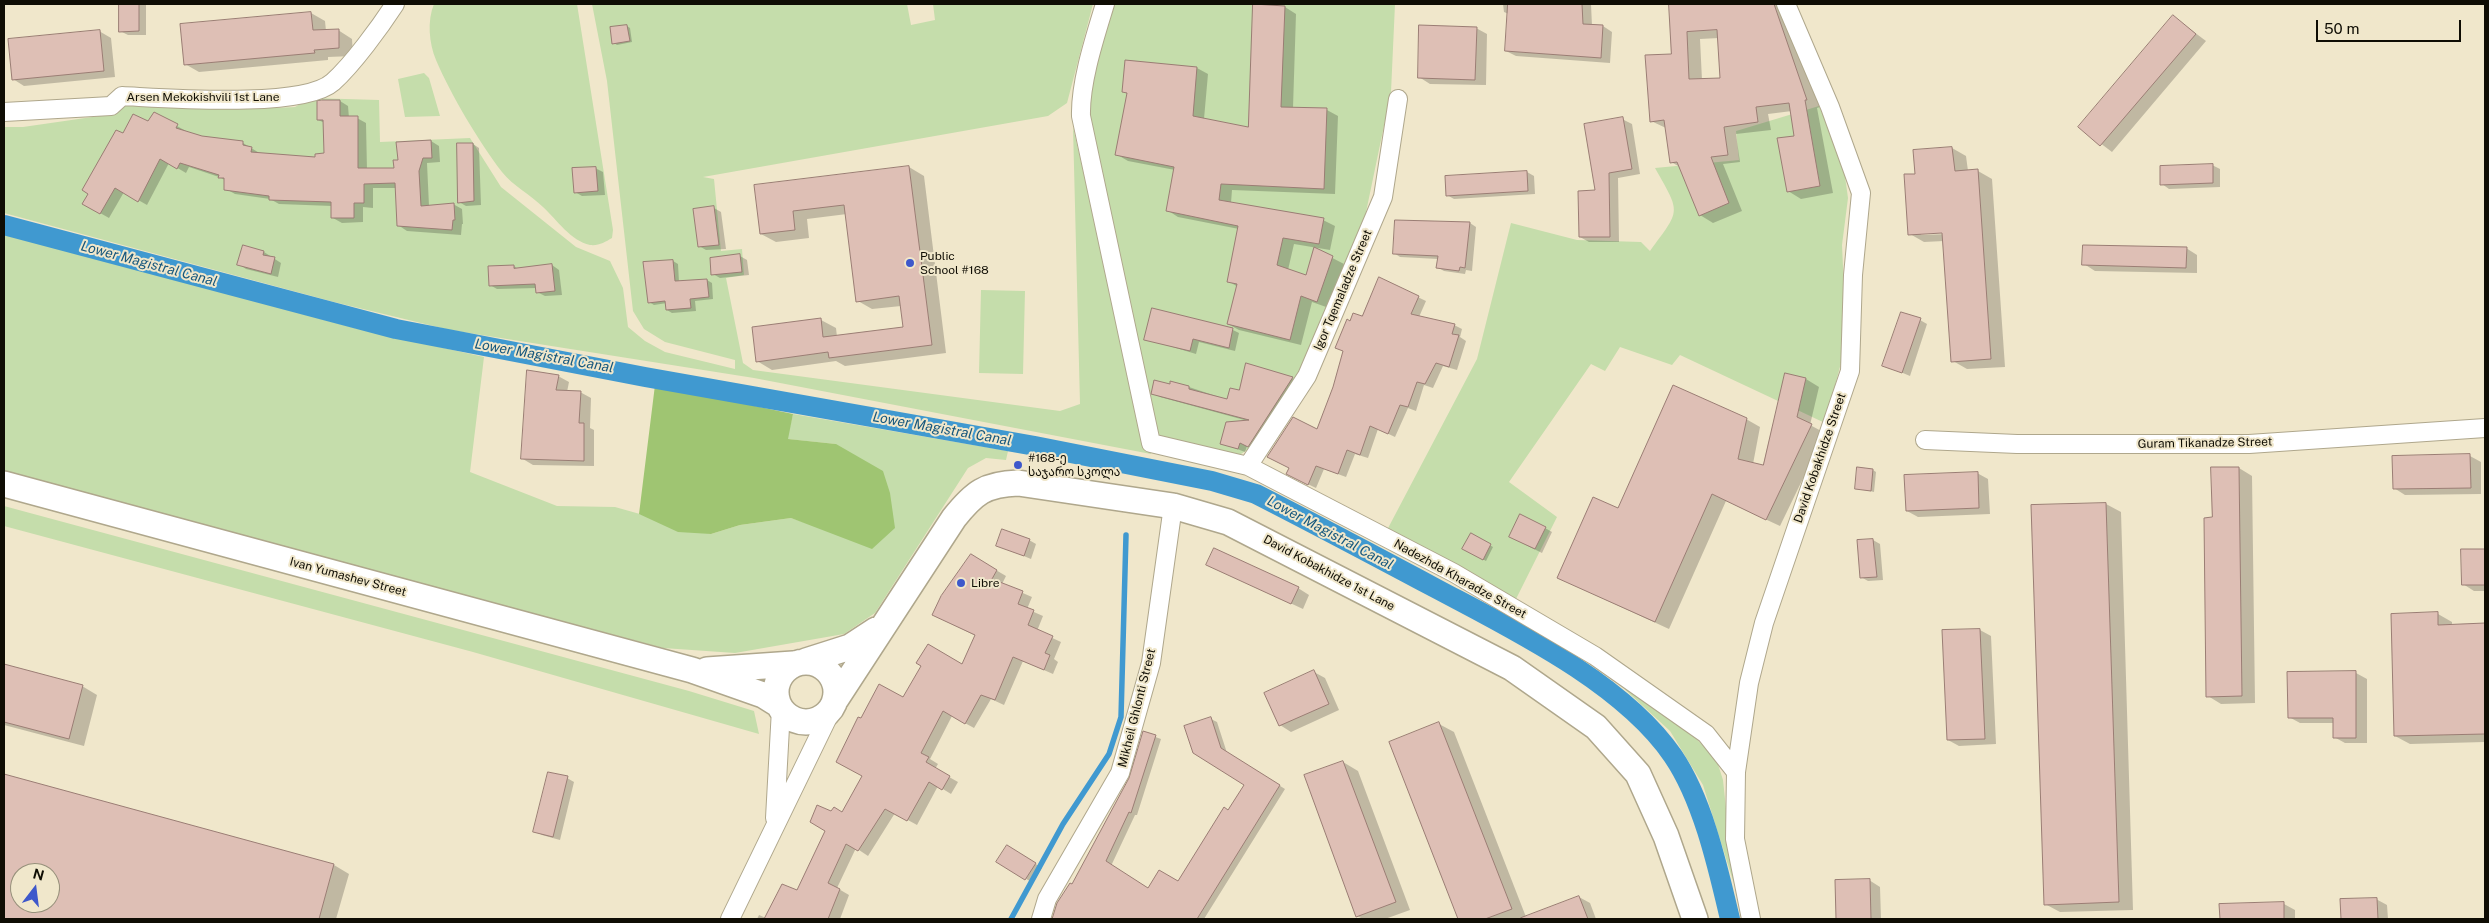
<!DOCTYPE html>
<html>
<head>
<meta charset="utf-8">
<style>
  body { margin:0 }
  #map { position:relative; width:2489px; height:923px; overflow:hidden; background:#f0e7cb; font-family:"Public Sans",sans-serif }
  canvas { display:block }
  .frame { position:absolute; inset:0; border:5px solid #0f0d04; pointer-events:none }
  .north { position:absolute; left:10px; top:863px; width:50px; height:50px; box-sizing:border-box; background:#f0e7cb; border:1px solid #96907b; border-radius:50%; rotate:15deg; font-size:14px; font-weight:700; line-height:20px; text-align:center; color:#0f0d04 }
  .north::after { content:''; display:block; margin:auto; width:18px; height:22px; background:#3e58cb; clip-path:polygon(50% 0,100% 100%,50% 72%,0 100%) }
  .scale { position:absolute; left:2316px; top:20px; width:145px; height:22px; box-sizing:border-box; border:2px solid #0f0d04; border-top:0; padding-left:6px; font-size:15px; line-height:18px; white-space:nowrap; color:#0f0d04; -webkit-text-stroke:4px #f0e7cb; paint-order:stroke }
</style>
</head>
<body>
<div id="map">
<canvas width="2489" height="923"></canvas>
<div class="frame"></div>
<div class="north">N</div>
<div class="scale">50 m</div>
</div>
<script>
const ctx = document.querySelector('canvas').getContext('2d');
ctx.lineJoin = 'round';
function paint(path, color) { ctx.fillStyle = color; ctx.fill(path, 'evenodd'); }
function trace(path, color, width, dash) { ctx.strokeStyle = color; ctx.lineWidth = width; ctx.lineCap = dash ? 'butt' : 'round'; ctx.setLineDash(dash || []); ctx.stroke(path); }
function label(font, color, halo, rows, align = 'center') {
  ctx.font = font + ' "Public Sans","Noto Sans Georgian",sans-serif'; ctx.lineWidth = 4; ctx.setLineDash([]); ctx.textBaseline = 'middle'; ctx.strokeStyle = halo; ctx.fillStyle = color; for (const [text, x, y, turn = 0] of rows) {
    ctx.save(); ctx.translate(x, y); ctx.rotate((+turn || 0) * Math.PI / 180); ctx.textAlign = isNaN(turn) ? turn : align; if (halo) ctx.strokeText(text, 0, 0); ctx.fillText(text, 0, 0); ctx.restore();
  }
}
paint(new Path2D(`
  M434 4H577L613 230 612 238C605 242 599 246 590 245 571 241 557 220 543 207 531 195 513 186 502 172 479 142 451 95 436 60 429 43 427 21 434 4Z
  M592 4H907L911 25 935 20 933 4H1093L1067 103 1048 116 703 177 714 179 721 251 742 249 744 275 726 278 743 363 753 370 1060 411 1080 404 1073 127 1132 386 1151 454 754 378 450 330 334 302 4 213V127H23L106 115 123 103 275 108 295 107 311 98 379 100 380 142 470 138 501 187 576 247 610 261 623 288 628 327 645 341 665 352 735 369V360L665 342 644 329 633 311 607 81Z
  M1110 4H1395L1391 92 1365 217 1305 366 1250 448 1238 456 1159 443 1085 103Z
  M424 73 429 78 440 116 405 117 398 79Z
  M1819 106 1843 162 1848 198 1842 245 1845 310 1841 363 1825 423 1680 355 1672 365 1620 347 1605 371 1591 364 1509 482 1557 517 1515 601 1386 532 1477 359 1511 223 1577 240 1641 242 1650 251C1681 209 1681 214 1655 168L1739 160 1736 131Z
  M4 234 355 328 484 357 470 472 557 506 615 507 711 534 740 525 791 518 812 525 836 444 787 439 793 414 1008 451 1006 460 986 458 968 468 875 613 844 634 735 653 663 648 4 472Z
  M981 290 1025 291 1023 374 979 373Z
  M4 506 689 691 754 711 759 734 473 652 4 526Z
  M1607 673 1689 732 1716 758 1723 780 1734 884 1703 785 1670 731Z`), '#c5ddab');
paint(new Path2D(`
  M655 385 793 414 788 439 836 444 883 471 890 493 895 528 872 549 791 518 740 525 711 534 678 532 639 514Z`), '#9fc572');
paint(new Path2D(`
  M120 4H146V35H128L120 31Z
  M1503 4H1591L1592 26H1603L1612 32 1610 63 1516 56 1506 51 1509 14 1504 12Z
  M1670 4 1784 5 1820 107 1817 108 1833 193 1801 199 1788 191 1796 137 1792 111 1768 114 1771 130 1736 134 1740 162 1723 164 1742 211 1713 223 1700 215 1680 167 1671 162 1666 128 1651 121 1673 55ZM1719 38 1721 79 1702 80 1700 39Z
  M1285 7 1296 14 1293 108 1327 110 1338 116 1335 194 1232 190 1231 203 1323 220 1335 226 1330 250 1294 244 1288 270 1307 276 1315 249 1344 264 1329 308 1312 302 1301 345 1239 330 1228 324 1238 287 1228 281 1239 229 1178 217 1167 210 1175 170 1128 161 1116 154 1128 94 1124 92 1126 61 1197 68 1208 74 1204 119 1249 128Z
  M311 13 325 21 326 31 338 30 352 39 353 56 328 57V60L199 72 185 64Z
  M2174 17 2206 41 2112 152 2079 127Z
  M627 26 630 28 632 42 617 45 614 43Z
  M1476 28 1487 34 1486 85 1430 84 1419 77Z
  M99 31 111 38 115 77 24 86 13 79Z
  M340 101 348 106 349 118H357L366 123 367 170H395L399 161 431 141 439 146 440 162 427 163 429 206 453 204 462 209 463 224H462L461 235 407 231 398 225 396 188H373V208L363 207V222L342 223 333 218 332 206 279 204 270 199 235 194 226 189 225 180 219 177 189 167 186 173 169 163 147 205 124 192 109 218 84 204 124 135 148 123 155 114 186 131 185 132 202 138 243 143 261 154 316 158 325 155V123L318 120Z
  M1622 119 1632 124 1640 174 1618 178 1619 242H1589L1580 237Z
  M473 144 479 148 481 205 466 206 459 202Z
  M1952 148 1966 156 1968 171H1978L1992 179 2005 367 1967 369 1953 361 1944 241 1924 242 1910 234 1917 175ZM1949 231V234L1921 235V233Z
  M2212 165 2220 169V187L2169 189 2162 184Z
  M909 167 924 176 946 353 845 366 836 361 772 370 757 361 821 320 836 328 837 337 904 328 901 306 872 309 858 301 847 214 807 219 809 238 776 242 761 234 756 186Z
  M595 168 603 172 605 195 582 196 575 192Z
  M1527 172 1534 176 1535 194 1454 199 1447 195Z
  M714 208 721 212 726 249 706 250 699 246Z
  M1470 223 1476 227 1472 271 1466 270 1465 274 1444 271 1437 267 1438 259 1400 257 1394 253Z
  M2186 248 2197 255V273L2095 271 2084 264Z
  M264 252 281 263 278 277 246 269 239 264Z
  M740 256 747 260 749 275 720 278 713 274Z
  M673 261 678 264 679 282 707 280 712 283 713 299 695 301 696 311 672 313 667 310V303L654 305 649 302Z
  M552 265 559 270 562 295 545 296 537 292V288L497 289 490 285 514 266 518 269Z
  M1380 279 1426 301 1419 317 1454 325 1462 329 1460 337 1466 341 1457 370 1443 366 1433 388 1424 385 1416 411 1408 408 1395 437 1378 429 1368 458 1355 454 1346 477 1324 469 1316 488 1295 478 1318 431 1334 388 1351 323 1362 318Z
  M1920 320 1927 324 1910 376 1884 365Z
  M1233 330 1239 333 1235 351 1199 342 1196 354 1146 339Z
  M558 376 569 382 567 392H580L591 398 590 428 594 430V466L533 465 523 459Z
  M1292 378 1299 382 1255 450 1247 446 1245 452 1221 443 1248 421 1160 397 1153 393 1189 387 1228 400 1240 392Z
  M1806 379 1819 387 1810 425 1825 433 1780 526 1726 501 1669 629 1558 578 1619 510 1746 419 1760 427 1753 464 1764 466Z
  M2470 456 2481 462V494L2405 495 2394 488Z
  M2239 468 2252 476 2255 703 2221 704 2208 696 2214 519Z
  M1873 470 1876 472 1874 492 1856 488Z
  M1977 473 1988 479 1990 514 1918 517 1907 511Z
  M2106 504 2121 512 2133 910 2060 912 2045 904 2032 506Z
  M1545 528 1552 532 1542 553 1518 541Z
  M1471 535 1493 547 1486 561 1464 549Z
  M1029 540 1036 544 1031 559 997 545Z
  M1873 540 1880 544 1883 580 1868 581 1861 577 1858 541Z
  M2485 550V591H2474L2463 584 2462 551Z
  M972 556 1006 576 1002 584 1032 597 1027 609 1043 616 1037 631 1061 642 1054 659 1058 662 1053 674 1023 661 1004 705 991 699 974 728 952 716 930 759 938 764 935 769 958 782 951 794 938 786 917 825 895 813 868 856 856 848 837 888 849 895 840 919H757L759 915 766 918 797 892 826 830 832 813H843L863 776 861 720 963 665 976 636 943 620Z
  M1208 565 1298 588 1309 595 1303 609Z
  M2438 614 2452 622V625H2485V742L2410 744 2395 736Z
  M1980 630 1991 636 1996 744 1959 746 1948 740Z
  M4 666 82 686 97 695 84 746 4 725Z
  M1314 672 1325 678 1339 710 1291 732 1280 725Z
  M2356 673 2367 679V743H2345L2334 737V723H2300L2289 717Z
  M1211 719 1217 722 1227 753 1285 789 1204 919H1053L1058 904 1073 886 1130 779 1144 733 1161 739 1137 815H1135L1111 866 1149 889 1179 883 1246 784 1194 753Z
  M1439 724 1454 732 1526 917 1521 919H1460L1390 743Z
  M1343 762 1358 771 1410 910 1385 919H1363L1357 916Z
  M4 775 334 865 349 874 336 919H4ZM20 873H50V903H20Z
  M567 778 574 782 560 840 542 835 535 831Z
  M1007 846 1042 868 1033 883 998 862Z
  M1869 880 1880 887 1881 919H1837L1836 881Z
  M1579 897 1590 903 1596 919H1551L1547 910Z
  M2376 899 2387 905 2388 919H2342L2341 900Z
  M2284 904 2295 910V919H2221V905Z`), '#0003');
trace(new Path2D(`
  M1011 919 1063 824 1109 754 1121 717 1126 535`), '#4099d0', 5.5);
trace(new Path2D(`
  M4 225 396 329 645 377 1035 446 1212 481 1256 494C1317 525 1377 557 1437 589 1514 630 1623 683 1673 756 1703 800 1718 868 1730 919`), '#4099d0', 20);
const building = new Path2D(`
  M119 4H139V31L119 32Z
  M1253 4 1285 6 1281 107 1327 108 1324 189 1221 184 1219 200 1324 218 1319 244 1283 238 1277 265 1306 275 1314 247 1333 256 1317 302 1301 296 1290 340 1227 324 1237 284 1227 282 1238 226 1166 211 1174 167 1115 155 1127 93 1122 92 1125 60 1197 67 1193 116 1248 127Z
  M1508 4H1582L1583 24 1603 25 1601 58 1505 51Z
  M1669 4H1774L1807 100H1805L1820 186 1787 192 1777 138 1794 136 1789 103 1756 107 1758 122 1724 127 1728 155 1711 157 1729 203 1699 216 1677 162 1670 163 1664 120 1650 122 1645 55 1671 54ZM1717 30 1720 78 1689 79 1687 32Z
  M311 12 313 30 339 29V48L314 50 315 53 184 65 180 24Z
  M2173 15 2196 34 2100 146 2078 127Z
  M627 25 630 41 612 44 610 27Z
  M1419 25 1477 27 1475 80 1418 78Z
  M100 30 104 71 12 80 8 39Z
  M322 100H340V116H358V168H394L393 160H398L396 142 431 140 432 158H423L419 171 421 206 454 203 455 220H453L452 230 397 226 395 183 364 184V203H354V218H331V202L269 200V196L224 190V178H218L219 175 180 163 177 169 160 159 138 202 115 188 100 214 82 204 88 194 82 190 116 130 123 133 133 114 148 121 154 112 178 124 176 128 202 136 243 141V145L252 147 251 152 315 157V154L324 153 323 120H317V101Z
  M1623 117 1632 169 1609 173 1610 237H1579L1578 191 1595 190 1584 124Z
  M457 143H473L474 201 458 203Z
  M1952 147 1955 171 1978 169 1991 359 1951 362 1942 233 1908 235 1904 174H1915L1913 150Z
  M2213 164V183L2160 185V166Z
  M909 166 932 345 829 358 828 352 756 362 752 327 821 318 823 337 903 327 899 296 856 302 844 205 793 211 795 230 760 234 754 185Z
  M596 167 598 191 574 193 572 168Z
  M1527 171 1528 191 1446 196 1445 176Z
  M714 206 719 245 698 247 693 209Z
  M1395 220 1470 222 1465 268 1460 267 1459 271 1436 268 1438 256 1393 254Z
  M243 245 264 251 263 255 275 257 271 274 237 265Z
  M2083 245 2187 247 2186 268 2082 265Z
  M740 254 742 272 711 275 710 258Z
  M673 260 675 281 707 279 709 297 690 299 691 308 666 310 665 301 648 303 643 262Z
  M552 264 555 291 536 293 535 284 489 286 488 266 514 265V268Z
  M1379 277 1419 296 1411 314 1455 324 1452 334 1459 335 1449 367 1436 363 1425 384 1417 382 1408 407 1400 405 1388 434 1370 426 1360 455 1347 450 1338 474 1316 466 1308 485 1286 474 1289 468 1267 457 1293 417 1317 429 1333 387 1343 351 1335 348 1347 319 1350 321 1353 313 1362 316Z
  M1152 308 1233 328 1229 348 1193 339 1190 351 1144 340Z
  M1901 312 1921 318 1902 373 1882 366Z
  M1246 363 1293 377 1248 447 1240 443 1238 449 1220 444 1226 422 1249 420 1151 394 1154 380 1170 384V381L1189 386V389L1227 399 1230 388 1239 390Z
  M527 370 559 375 556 390 581 391 579 423H584V461L521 459Z
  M1785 373 1806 378 1797 417 1812 424 1766 520 1712 494 1655 622 1557 578 1593 497 1618 508 1673 385 1747 418 1738 459 1763 465Z
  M2470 454 2471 488 2393 489 2392 456Z
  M1857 467 1873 469 1871 491 1855 489Z
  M2211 467H2239L2242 696 2206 697 2204 518 2212 517Z
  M1978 472 1979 508 1906 511 1904 475Z
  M2106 503 2119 902 2044 905 2031 505Z
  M1520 514 1546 527 1535 549 1509 537Z
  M1002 529 1030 539 1024 556 996 546Z
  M1471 533 1491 544 1483 560 1462 549Z
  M1873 539 1877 577 1860 578 1857 540Z
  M1214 548 1299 587 1291 604 1206 565Z
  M2461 549H2485V585H2462Z
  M971 554 997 570 992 579 1023 591 1018 604 1034 610 1028 625 1053 636 1045 653 1050 655 1044 670 1013 657 995 700 981 695 965 724 943 711 921 753 929 757 926 762 950 776 942 790 929 782 907 821 885 809 858 851 846 844 828 883 840 889 828 919H764L782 884 797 890 825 831 810 822 817 805 831 811 834 807 842 812 862 776 836 762 858 717 861 718 879 684 903 697 921 666 916 663 928 644 962 664 975 635 932 615 941 596Z
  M2438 612V625L2485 623V734L2394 736 2391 614Z
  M1980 629 1985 739 1947 740 1942 630Z
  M4 664 83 685 69 739 4 722Z
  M1314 670 1329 704 1279 726 1264 693Z
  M2356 671V738H2333V718H2288L2287 672Z
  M1211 717 1221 748 1280 785 1197 919H1052L1057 903 1070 883 1072 884 1129 778 1143 731 1156 735 1131 813 1129 812 1106 861 1148 888 1159 870 1178 881 1224 807 1228 810 1244 785 1193 753 1184 726Z
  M1439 722 1512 909 1485 919H1458L1389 742Z
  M1343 761 1396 902 1356 917 1304 775Z
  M548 772 568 776 553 837 533 832Z
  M4 774 334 864 319 919H4ZM20 873H50V903H20Z
  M1007 845 1036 863 1025 880 996 862Z
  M1870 879 1871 919H1836L1835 880Z
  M1579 896 1588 919H1522L1521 918Z
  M2377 898 2378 919H2341L2340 899Z
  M2284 902V919H2220L2219 904Z`);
paint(building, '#debfb5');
trace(building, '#9a7d74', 1);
const street = new Path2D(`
  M1105 4C1095 37 1080 82 1081 116L1151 443 1248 466 1454 573 1595 656 1706 734 1736 772
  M4 112 111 106 122 96C166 98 303 109 333 82 353 64 380 27 395 4
  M1925 440 2017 444H2249L2485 428
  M1248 466 1307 376 1383 197 1398 99
  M775 818 781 709
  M730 919 832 709
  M1041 919 1047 899 1120 773 1151 663 1173 506
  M1751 919 1735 839 1736 772 1749 683 1764 623 1850 371 1853 275 1861 193 1830 107 1786 4`);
const secondary = new Path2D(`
  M4 484 692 670 763 695 779 705
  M806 661 850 647 876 630
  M776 692a30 30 0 1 1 60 0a30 30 0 1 1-60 0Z
  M707 670 793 664
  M836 699 954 518C974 493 985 484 1018 483L1173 506 1228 522 1512 668 1596 727 1638 774 1666 836 1695 919`);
trace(street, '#afa78c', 20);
trace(secondary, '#afa78c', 28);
trace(street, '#fff', 18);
trace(secondary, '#fff', 25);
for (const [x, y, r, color] of [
  [910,263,5,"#3e58cb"],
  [1018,465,5,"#3e58cb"],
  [961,583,5,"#3e58cb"]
]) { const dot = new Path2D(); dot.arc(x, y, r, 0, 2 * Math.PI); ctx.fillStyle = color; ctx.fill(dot); trace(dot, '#f0e7cb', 2); }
label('12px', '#0f0d04', '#f0e7cb', [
  ["Arsen Mekokishvili 1st Lane",203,97],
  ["Igor Tqemaladze Street",1343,290,-67],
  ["Guram Tikanadze Street",2205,443,-1],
  ["David Kobakhidze Street",1820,458,-71],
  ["David Kobakhidze 1st Lane",1329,573,28],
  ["Ivan Yumashev Street",348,577,15],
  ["Nadezhda Kharadze Street",1460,579,29],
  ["Mikheil Ghlonti Street",1137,708,-76]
]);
label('12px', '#0f0d04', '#f0e7cb', [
  ["Public",920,256],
  ["School #168",920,270],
  ["#168-ე",1028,458],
  ["საჯარო სკოლა",1028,472],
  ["Libre",971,583]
], 'left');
label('italic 14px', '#16577d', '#f0e7cb', [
  ["Lower Magistral Canal",149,264,15],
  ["Lower Magistral Canal",544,356,10],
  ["Lower Magistral Canal",942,429,10],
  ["Lower Magistral Canal",1330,533,28]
]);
</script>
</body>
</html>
